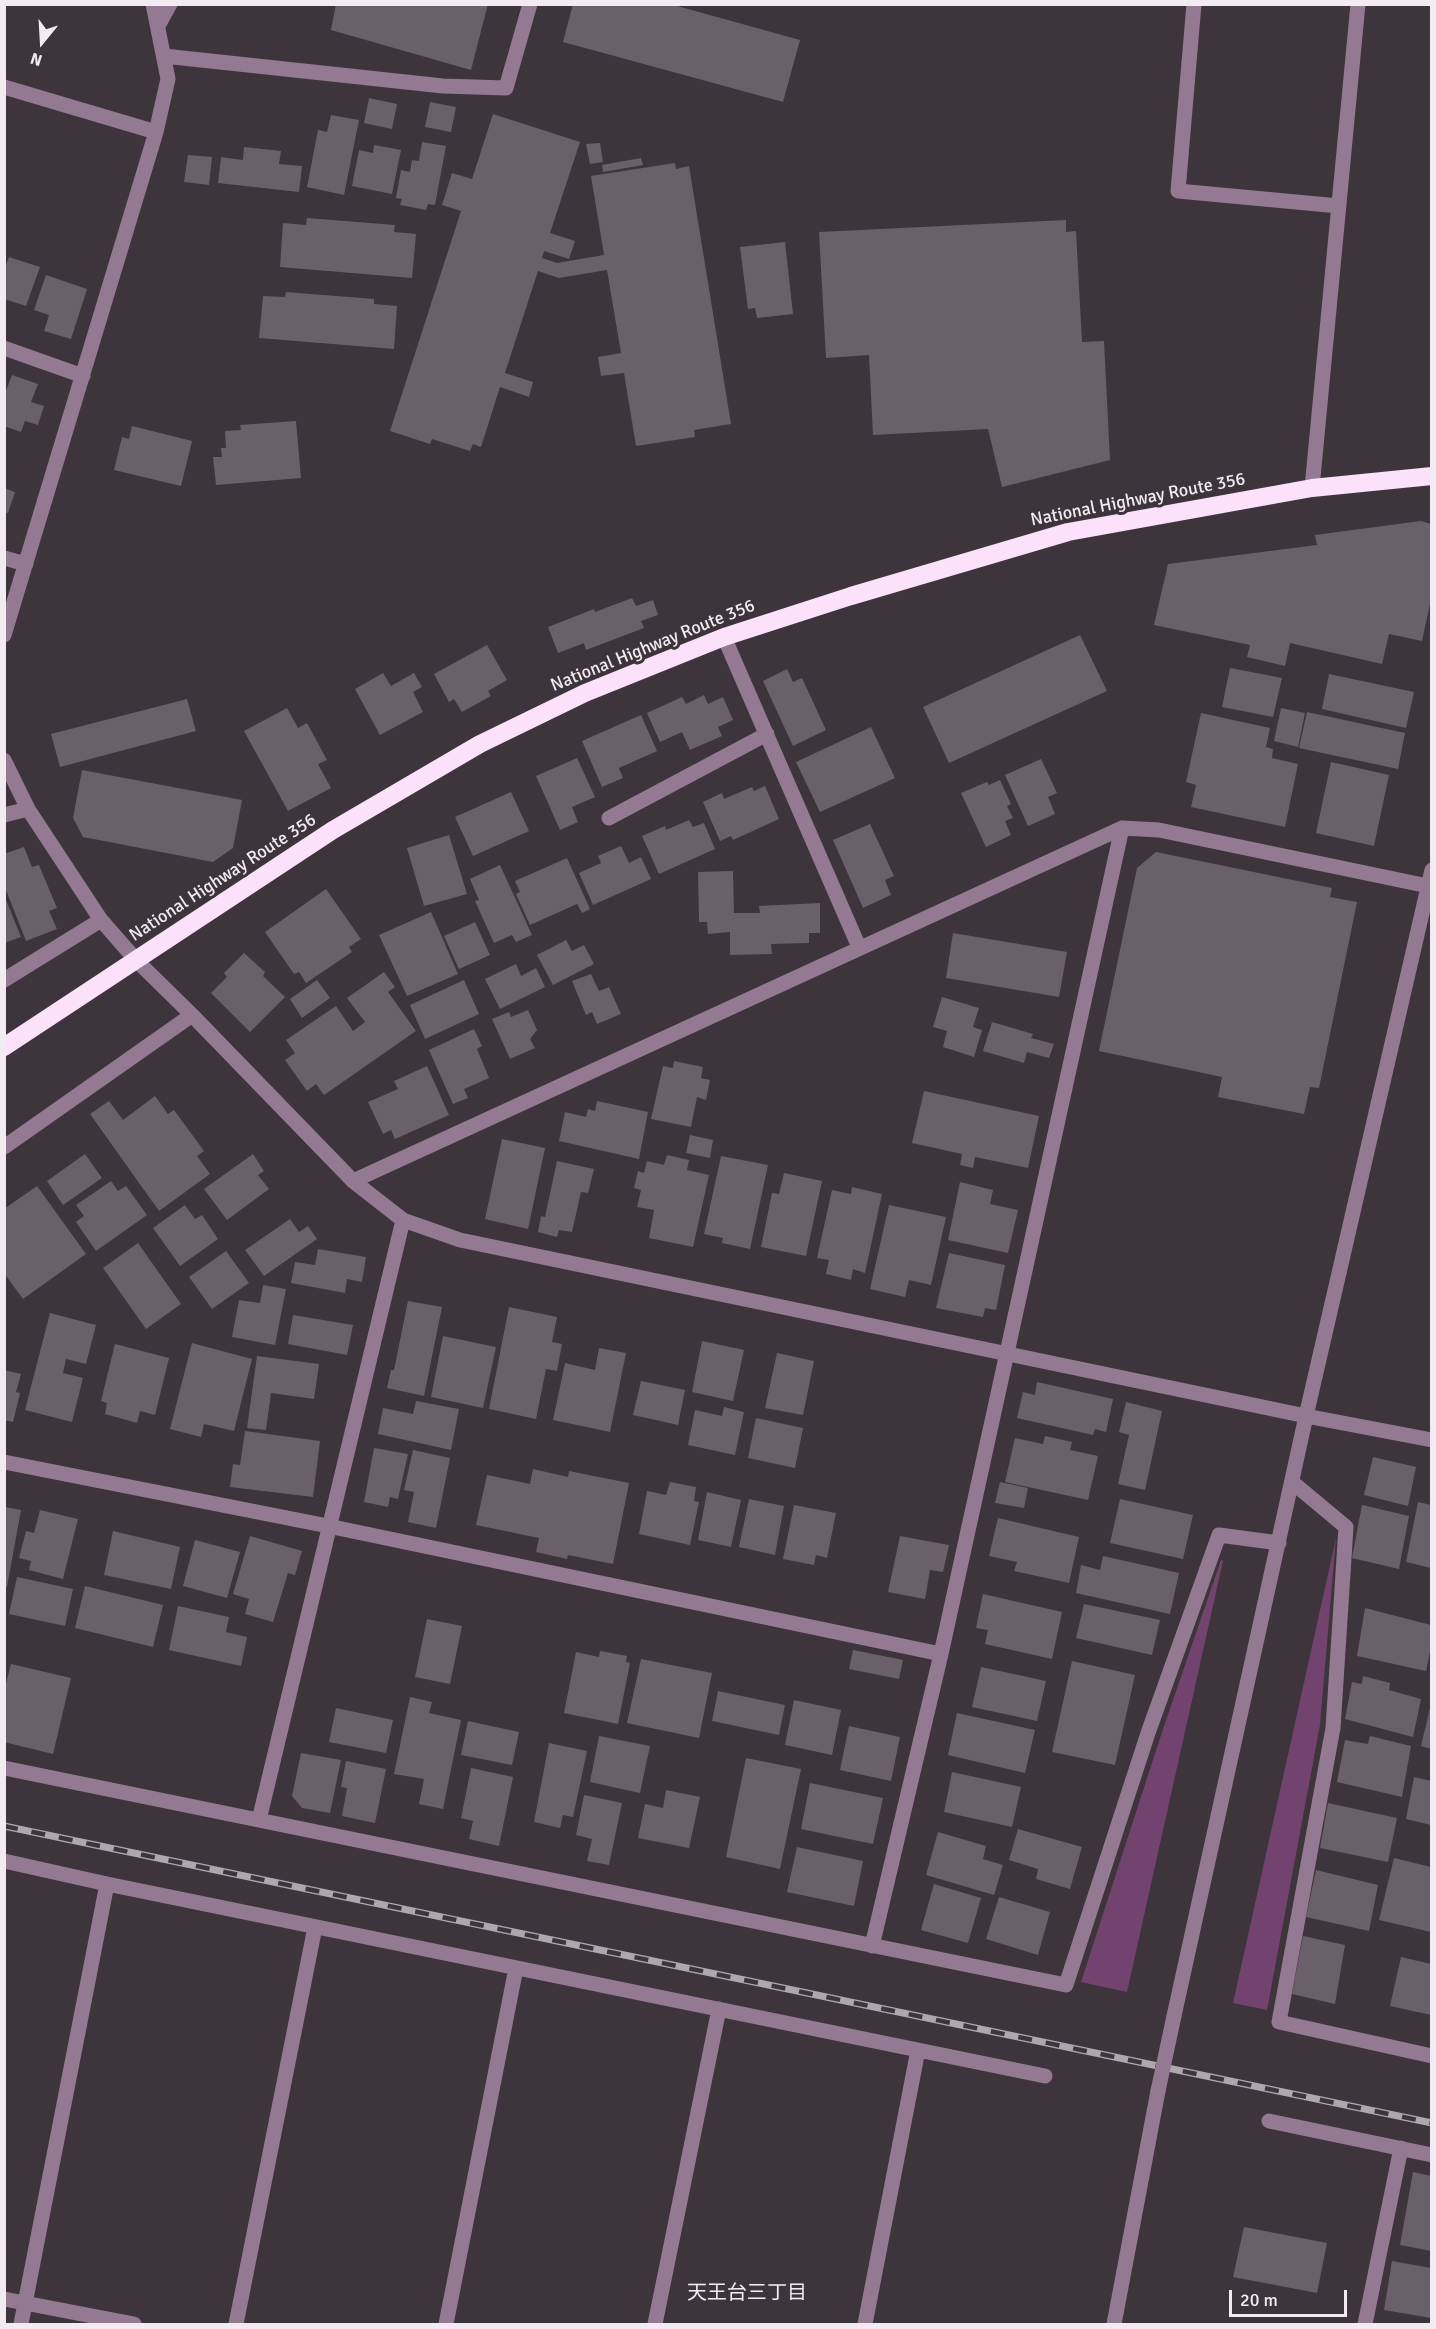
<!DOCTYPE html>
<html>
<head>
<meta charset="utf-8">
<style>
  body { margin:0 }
  #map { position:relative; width:1436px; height:2329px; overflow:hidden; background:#3d343c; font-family:Signika,sans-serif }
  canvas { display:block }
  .frame { position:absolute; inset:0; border:6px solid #f2ecf2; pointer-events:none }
  .north { position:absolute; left:12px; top:12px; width:60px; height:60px; -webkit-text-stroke:4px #3d343c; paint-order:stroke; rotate:198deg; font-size:16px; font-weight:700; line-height:24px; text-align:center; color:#f2ecf2 }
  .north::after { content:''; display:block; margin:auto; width:21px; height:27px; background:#f2ecf2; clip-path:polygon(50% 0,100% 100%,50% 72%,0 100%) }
  .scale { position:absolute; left:1229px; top:2290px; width:118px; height:27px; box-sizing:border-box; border:3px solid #f2ecf2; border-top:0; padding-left:8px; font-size:18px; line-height:21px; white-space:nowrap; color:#f2ecf2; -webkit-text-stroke:4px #3d343c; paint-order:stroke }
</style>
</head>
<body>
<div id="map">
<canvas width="1436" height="2329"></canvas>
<div class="frame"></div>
<div class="north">N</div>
<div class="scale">20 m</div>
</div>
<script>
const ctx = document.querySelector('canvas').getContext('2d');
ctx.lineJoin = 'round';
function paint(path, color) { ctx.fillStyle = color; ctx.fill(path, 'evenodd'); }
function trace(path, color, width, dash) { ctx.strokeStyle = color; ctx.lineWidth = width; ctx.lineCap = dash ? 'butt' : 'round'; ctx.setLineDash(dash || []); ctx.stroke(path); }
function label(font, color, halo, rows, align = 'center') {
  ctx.font = font + ' Signika,"Noto Sans JP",sans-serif'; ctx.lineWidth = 6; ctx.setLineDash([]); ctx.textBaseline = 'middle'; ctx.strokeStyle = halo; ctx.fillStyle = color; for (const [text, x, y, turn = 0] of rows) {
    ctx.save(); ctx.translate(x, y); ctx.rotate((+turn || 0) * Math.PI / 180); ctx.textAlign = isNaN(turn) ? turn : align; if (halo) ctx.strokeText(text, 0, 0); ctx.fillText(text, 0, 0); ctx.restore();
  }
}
paint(new Path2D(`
  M1336 1538 1320 1725 1267 2010 1233 2003Z
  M1221 1560 1223 1561 1127 1992 1081 1982 1161 1735Z`), '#72436f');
paint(new Path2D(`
  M336 4H488L471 70 331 30Z
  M573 4H670L800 40 783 102 563 42Z
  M369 98 397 104 392 129 364 123Z
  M430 102 456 107 451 132 425 127Z
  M493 114 580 142 550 233 575 241 569 259 544 251 542 258 557 263 604 255 591 176 675 163 676 169 689 166 731 424 694 430 695 437 636 446 624 373 601 376 598 357 621 353 607 270 559 278 538 271 505 373 533 382 529 397 500 387 481 447 473 444 470 451 432 439 430 444 390 431 461 211 442 205 452 173 472 179Z
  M331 115 359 120 344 195 307 187 318 130 327 132Z
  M422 142 446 146 435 205 428 204 426 210 400 205 402 199 396 198 401 170 410 172 412 160 419 161Z
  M600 143 603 162 590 164 586 144Z
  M374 145 401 150 392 194 352 186 359 150 373 153Z
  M244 147 281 151 279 164 302 166 299 192 218 183 221 157 243 160Z
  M188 155 212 157 209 185 184 182Z
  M641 158 643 165 603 172 602 165Z
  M307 218 395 225 394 232 416 234 412 278 280 267 283 223 306 225Z
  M1066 220V232L1076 231 1082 342 1104 341 1110 460 1002 487 988 429 873 435 869 355 826 358 819 232Z
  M785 242 793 314 757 318 755 308 748 309 740 247Z
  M9 257 40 267 26 306 4 299V270Z
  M46 275 87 289 71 339 44 331 49 315 34 310Z
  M286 292 374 299V304L397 306 394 349 259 338 263 296 285 297Z
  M12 375 38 384 31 402 44 406 38 425 25 421 21 432 4 426V396Z
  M296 421 301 478 216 485 213 457H222L221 448H226L225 431 241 430 240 425Z
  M132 426 192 441 181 486 114 470 122 437 129 439Z
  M4 488 15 492 8 513 4 512Z
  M1421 521 1431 524V599L1422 641 1389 634 1382 664 1290 643 1285 666 1247 657 1250 645 1154 625 1168 564 1317 545 1315 535Z
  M632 598 636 606 653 600 658 615 641 621 644 628 586 650 584 643 558 653 548 627 594 609 595 612Z
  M1080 635 1107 691 949 763 923 707Z
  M487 645 507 680 488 691 491 696 462 712 454 699 449 702 434 674Z
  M1230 668 1282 678 1273 717 1222 707Z
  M787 669 793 682 802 678 826 730 793 746 763 681Z
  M383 673 391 686 414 673 422 687 413 692 423 712 380 735 355 689Z
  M1329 674 1414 692 1406 728 1322 709Z
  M704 695 708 704 723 697 733 720 718 727 722 736 690 750 682 732 660 742 647 713 682 697 686 704Z
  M187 699 196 731 60 767 51 734Z
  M287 708 298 728 307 723 327 760 318 764 331 788 288 811 244 731Z
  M1281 708 1305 713 1298 747 1274 741Z
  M1307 712 1405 733 1398 769 1299 748Z
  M1201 713 1270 728 1266 747 1273 749 1272 758 1298 764 1285 827 1191 807 1196 785 1186 782Z
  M641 715 657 751 619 768 623 778 602 787 582 741Z
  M871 727 895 778 820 812 796 762Z
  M577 758 595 797 572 807 578 822 560 830 536 776Z
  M1041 759 1057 793 1048 797 1055 814 1028 826 1005 775Z
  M1331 762 1389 775 1374 846 1316 833Z
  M82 770 242 800 233 848 213 862 83 837 73 818Z
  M1000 780 1011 804 1007 806 1013 818 1005 821 1011 835 986 847 961 793 987 782 989 785Z
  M765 786 779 819 733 840 731 836 720 841 703 802 722 793 724 799 752 787 754 791Z
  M511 792 529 831 473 856 455 817Z
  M689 820 693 827 704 823 715 849 659 874 642 836 665 826 666 830Z
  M870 824 894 876 885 880 891 895 863 908 833 840Z
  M449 835 467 894 424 906 407 848Z
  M621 846 629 863 641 857 651 879 593 905 579 873 601 863 598 856Z
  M24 847 32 867 39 865 57 908 49 911 57 929 26 941 4 885V854Z
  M1156 852 1332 888 1330 897 1357 902 1319 1088 1310 1087 1304 1114 1218 1097 1222 1077 1099 1051 1137 868Z
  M567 858 590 909 582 913 577 904 530 925 516 894 520 892 515 881Z
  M500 865 532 935 516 942 512 935 494 943 475 901 479 900 470 879Z
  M733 871 734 913H760L759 906 820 903V933H809V943L771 944 772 954 730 955V932L708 934 707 922H699L698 872Z
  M326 889 361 939 349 947 352 952 306 983 299 972 294 974 265 932Z
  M4 895 21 937 4 943Z
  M431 912 458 974 407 996 379 935Z
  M475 922 490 955 459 969 444 936Z
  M953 933 1067 952 1059 997 946 978Z
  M566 940 572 951 584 945 594 964 553 985 537 955Z
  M244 953 265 972 263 976 285 997 250 1032 211 993 227 977 224 973Z
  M516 964 521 976 536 968 545 987 500 1009 485 979Z
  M384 972 395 987 388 992 416 1031 324 1095 316 1084 307 1091 285 1060 295 1053 286 1040 336 1006 353 1031 365 1022 347 998Z
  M591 974 599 991 609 987 621 1014 597 1024 592 1012 586 1015 572 981Z
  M317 980 330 998 302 1018 290 999Z
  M464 980 479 1014 425 1039 410 1005Z
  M942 997 979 1008 973 1027 982 1030 974 1057 943 1047 947 1031 933 1027Z
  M528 1010 537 1030 530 1039 535 1048 510 1059 492 1019 509 1012 511 1017Z
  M992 1022 1033 1034 1031 1038 1054 1044 1049 1058 1027 1052 1024 1063 983 1051Z
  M474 1029 482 1046 477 1049 489 1078 464 1089 468 1098 453 1104 429 1050Z
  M674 1061 703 1067 701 1078 710 1080 706 1100 697 1097 691 1127 651 1119 663 1066 673 1068Z
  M427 1066 449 1115 395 1139 391 1130 383 1134 368 1102 398 1089 394 1081Z
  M924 1091 1039 1116 1028 1168 975 1157 973 1168 960 1165 962 1154 912 1143Z
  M155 1096 168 1114 174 1110 204 1151 197 1156 210 1174 159 1211 90 1114 109 1101 123 1120Z
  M597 1101 648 1112 639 1159 559 1141 565 1112 586 1117 588 1109 595 1111Z
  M690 1135 713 1140 710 1158 686 1153Z
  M502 1139 545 1148 528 1229 485 1219Z
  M85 1154 102 1178 63 1205 47 1181Z
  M253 1154 264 1171 258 1175 269 1189 227 1220 204 1189Z
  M667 1155 689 1160 687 1170 709 1175 693 1247 649 1238 654 1210 637 1207 641 1190 634 1188 638 1171 644 1173 647 1161 664 1165Z
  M721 1156 768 1165 750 1249 722 1243 723 1238 704 1234Z
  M557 1161 594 1169 588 1193 581 1192 572 1232 559 1230 557 1237 538 1232 541 1216 545 1217Z
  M784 1173 822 1181 806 1256 761 1247 772 1193 779 1194Z
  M111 1181 118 1191 126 1186 147 1215 96 1251 76 1222 84 1216 76 1205Z
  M960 1182 993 1190 990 1204 1018 1210 1008 1253 948 1240Z
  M37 1186 86 1254 23 1299 4 1273V1209Z
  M852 1187 882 1194 865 1273 853 1269 851 1280 826 1274 829 1260 817 1258 832 1190 851 1194Z
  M185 1205 195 1219 202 1215 218 1239 180 1266 153 1228Z
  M889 1205 946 1217 931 1285 909 1280 905 1297 870 1289Z
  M290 1219 299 1232 308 1226 317 1239 264 1276 245 1250Z
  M138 1243 181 1304 146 1329 103 1268Z
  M318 1249 366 1257 362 1282 347 1279 345 1293 291 1283 295 1262 315 1265Z
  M226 1251 249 1283 212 1309 189 1277Z
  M949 1253 1005 1265 996 1310 985 1308 983 1317 936 1308Z
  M263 1285 286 1289 275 1345 232 1337 239 1300 260 1303Z
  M408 1301 442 1307 424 1396 387 1388 391 1370H394Z
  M509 1307 557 1317 552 1342 562 1344 557 1371 546 1369 536 1419 489 1409Z
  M50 1313 96 1325 86 1364 66 1359 63 1373 83 1378 72 1422 25 1410Z
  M293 1315 353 1325 347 1355 288 1344Z
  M443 1336 496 1347 483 1408 431 1397Z
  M702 1341 744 1350 733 1401 692 1392Z
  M192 1343 252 1359 234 1431 204 1424 201 1437 170 1429Z
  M115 1344 169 1358 155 1415 140 1411 137 1423 105 1414 107 1403 101 1401Z
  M599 1348 626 1353 610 1432 553 1420 565 1363 595 1370Z
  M777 1353 814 1361 803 1415 765 1408Z
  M257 1356 319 1364 314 1399 271 1393 266 1430 247 1428Z
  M4 1370 21 1374 16 1392 20 1393 13 1422 4 1420Z
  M641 1381 685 1390 678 1425 633 1415Z
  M1037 1382 1113 1399 1106 1432 1095 1429 1093 1435 1017 1418 1023 1392 1035 1395Z
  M416 1401 459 1409 451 1450 378 1434 383 1408 413 1414Z
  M1126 1402 1162 1411 1145 1490 1118 1484 1129 1435 1119 1432Z
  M724 1407 744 1412 735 1455 688 1445 695 1410 722 1416Z
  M756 1418 803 1428 795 1468 748 1458Z
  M245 1431 320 1441 313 1497 230 1487 233 1464 240 1465Z
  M1045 1436 1072 1442 1070 1450 1098 1456 1088 1500 1005 1482 1015 1438 1043 1444Z
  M374 1448 408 1454 398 1499 390 1497 388 1507 364 1502Z
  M413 1450 450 1458 436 1528 408 1522 414 1492 404 1490Z
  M1373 1457 1416 1467 1408 1506 1364 1495Z
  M533 1469 568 1477 569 1471 629 1483 613 1564 568 1555 567 1559 536 1552 539 1538 476 1525 487 1475 530 1484Z
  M670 1482 696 1487 694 1501 699 1502 690 1545 639 1534 647 1491 666 1495Z
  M1000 1482 1028 1488 1024 1508 995 1503Z
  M707 1492 741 1500 731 1547 698 1540Z
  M749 1499 784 1506 775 1555 739 1547Z
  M1120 1499 1193 1515 1183 1559 1110 1543Z
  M1418 1502 1431 1505V1568L1406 1562Z
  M794 1505 836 1513 827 1558 816 1555 814 1565 783 1559Z
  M1362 1505 1409 1516 1399 1569 1352 1558Z
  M5 1507 21 1510 7 1587H5Z
  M40 1510 78 1519 63 1579 29 1570 31 1561 19 1558 26 1531 34 1533Z
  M998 1518 1079 1537 1069 1583 1014 1571 1017 1562 989 1556Z
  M113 1531 180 1547 171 1589 104 1575Z
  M250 1536 302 1551 295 1575 288 1573 273 1622 245 1614 249 1599 233 1594Z
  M900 1536 949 1545 943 1572 930 1570 925 1599 888 1592Z
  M195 1540 240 1552 227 1598 183 1586Z
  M1103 1556 1179 1573 1170 1614 1076 1593 1081 1565 1100 1570Z
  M17 1577 73 1589 65 1626 9 1614Z
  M85 1586 163 1605 153 1647 75 1628Z
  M983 1594 1062 1612 1052 1659 985 1644 988 1630 976 1628Z
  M1084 1604 1160 1620 1152 1655 1076 1638Z
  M178 1606 229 1617 226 1632 247 1637 241 1666 169 1650Z
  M1365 1608 1431 1625V1647L1426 1671 1357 1656Z
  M427 1619 462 1626 450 1684 415 1677Z
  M853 1650 903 1660 899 1679 849 1669Z
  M600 1651 627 1656 626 1662 630 1663 618 1724 564 1713 576 1652 599 1657Z
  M641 1659 712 1673 699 1738 627 1723Z
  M1072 1661 1135 1675 1115 1765 1052 1752Z
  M11 1664 71 1678 53 1754 4 1742V1691Z
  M981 1667 1046 1681 1037 1721 972 1707Z
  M1363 1676 1390 1683 1389 1690 1421 1699 1413 1737 1345 1719 1352 1682 1362 1684Z
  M718 1691 785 1705 779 1735 712 1721Z
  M410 1697 432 1702 429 1713 461 1720 443 1809 419 1804 424 1779 394 1774Z
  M794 1700 841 1710 832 1755 785 1745Z
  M1431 1704V1749L1421 1746Z
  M336 1708 393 1720 386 1753 329 1742Z
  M957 1713 1035 1730 1025 1773 948 1755Z
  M468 1721 519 1732 512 1765 461 1755Z
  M849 1726 900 1737 891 1781 840 1770Z
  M599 1736 650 1746 640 1793 590 1782Z
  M1370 1736 1411 1746 1402 1797 1337 1782 1345 1740 1368 1744Z
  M549 1743 587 1751 573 1817 563 1815 560 1828 534 1822Z
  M301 1753 341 1760 330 1813 302 1808 292 1796Z
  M746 1758 801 1769 780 1869 726 1857Z
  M346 1761 386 1769 375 1823 342 1816 347 1788 341 1787Z
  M471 1768 513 1777 499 1846 469 1839 473 1821 461 1818Z
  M952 1772 1021 1787 1012 1827 944 1812Z
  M1414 1777 1431 1781V1825L1406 1819Z
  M810 1783 883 1798 873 1844 801 1829Z
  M666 1790 700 1797 689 1848 638 1838 645 1804 663 1808Z
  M584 1795 622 1803 609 1865 587 1861 592 1839 576 1835Z
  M1328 1803 1397 1818 1388 1862 1320 1848Z
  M1018 1829 1082 1847 1070 1889 1036 1879 1038 1869 1009 1860Z
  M938 1832 986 1846 983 1859 1003 1865 994 1895 926 1875Z
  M797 1847 863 1861 854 1906 787 1892Z
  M1394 1858 1431 1867V1932L1379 1920Z
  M1316 1870 1378 1885 1369 1931 1306 1917Z
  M934 1884 981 1898 968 1943 921 1930Z
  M999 1897 1050 1912 1038 1955 986 1939Z
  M1303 1936 1345 1945 1335 2004 1292 1994Z
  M1401 1957 1431 1964V2015L1390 2006Z
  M1413 2172 1431 2176V2251L1400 2245Z
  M1244 2227 1327 2243 1317 2293 1233 2277Z
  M1392 2261 1431 2268V2318L1384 2310Z`), '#6a6069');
trace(new Path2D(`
  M1194 4 1178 191 1339 206
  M158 26 170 4
  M164 56 443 86 506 88 530 4
  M4 87 156 132
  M4 348 83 376
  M1312 488 1358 4
  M4 558 26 564
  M4 635 156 132 168 79 153 4
  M724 637 859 947
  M4 760 28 809 101 920 136 960 192 1015 353 1181 403 1220 460 1240 542 1257 1306 1416 1432 1440
  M4 815 28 809
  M609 818 767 734
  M4 980 101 920
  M4 1147 192 1015
  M353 1181 1122 828 1159 830 1428 886
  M4 1462 328 1526 941 1654
  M1292 1482 1346 1527 1333 1728 1279 2022 1432 2056
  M4 1768 1066 1985 1148 1733 1219 1535 1279 1543
  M259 1820 403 1220
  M4 1861 107 1884 1045 2076
  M872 1946 941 1654 1122 828
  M1174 2016 1306 1416 1432 870
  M1269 2121 1432 2155
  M4 2299 134 2324
  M21 2324 107 1884
  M236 2324 315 1927
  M446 2324 516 1968
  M655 2324 719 2009
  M865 2324 918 2050
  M1114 2324 1158 2091
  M1365 2324 1401 2148`), '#937991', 15);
trace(new Path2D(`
  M4 1047 333 830 480 744 585 693 724 637 851 596 1068 532 1312 488 1432 476`), '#fbe1f9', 18);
const rail = new Path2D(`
  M4 1826 1432 2123`);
trace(rail, '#aea7ae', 7);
trace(rail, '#3d343c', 4.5, [14]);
trace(new Path2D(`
  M1158 2091 1174 2016`), '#937991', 15);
label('18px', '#f2ecf2', '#3d343c', [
  ["National Highway Route 356",1138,500,-11],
  ["National Highway Route 356",653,646,-22],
  ["National Highway Route 356",223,878,-33]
]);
label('20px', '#f2ecf2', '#3d343c', [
  ["天王台三丁目",747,2294]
]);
</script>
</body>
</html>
